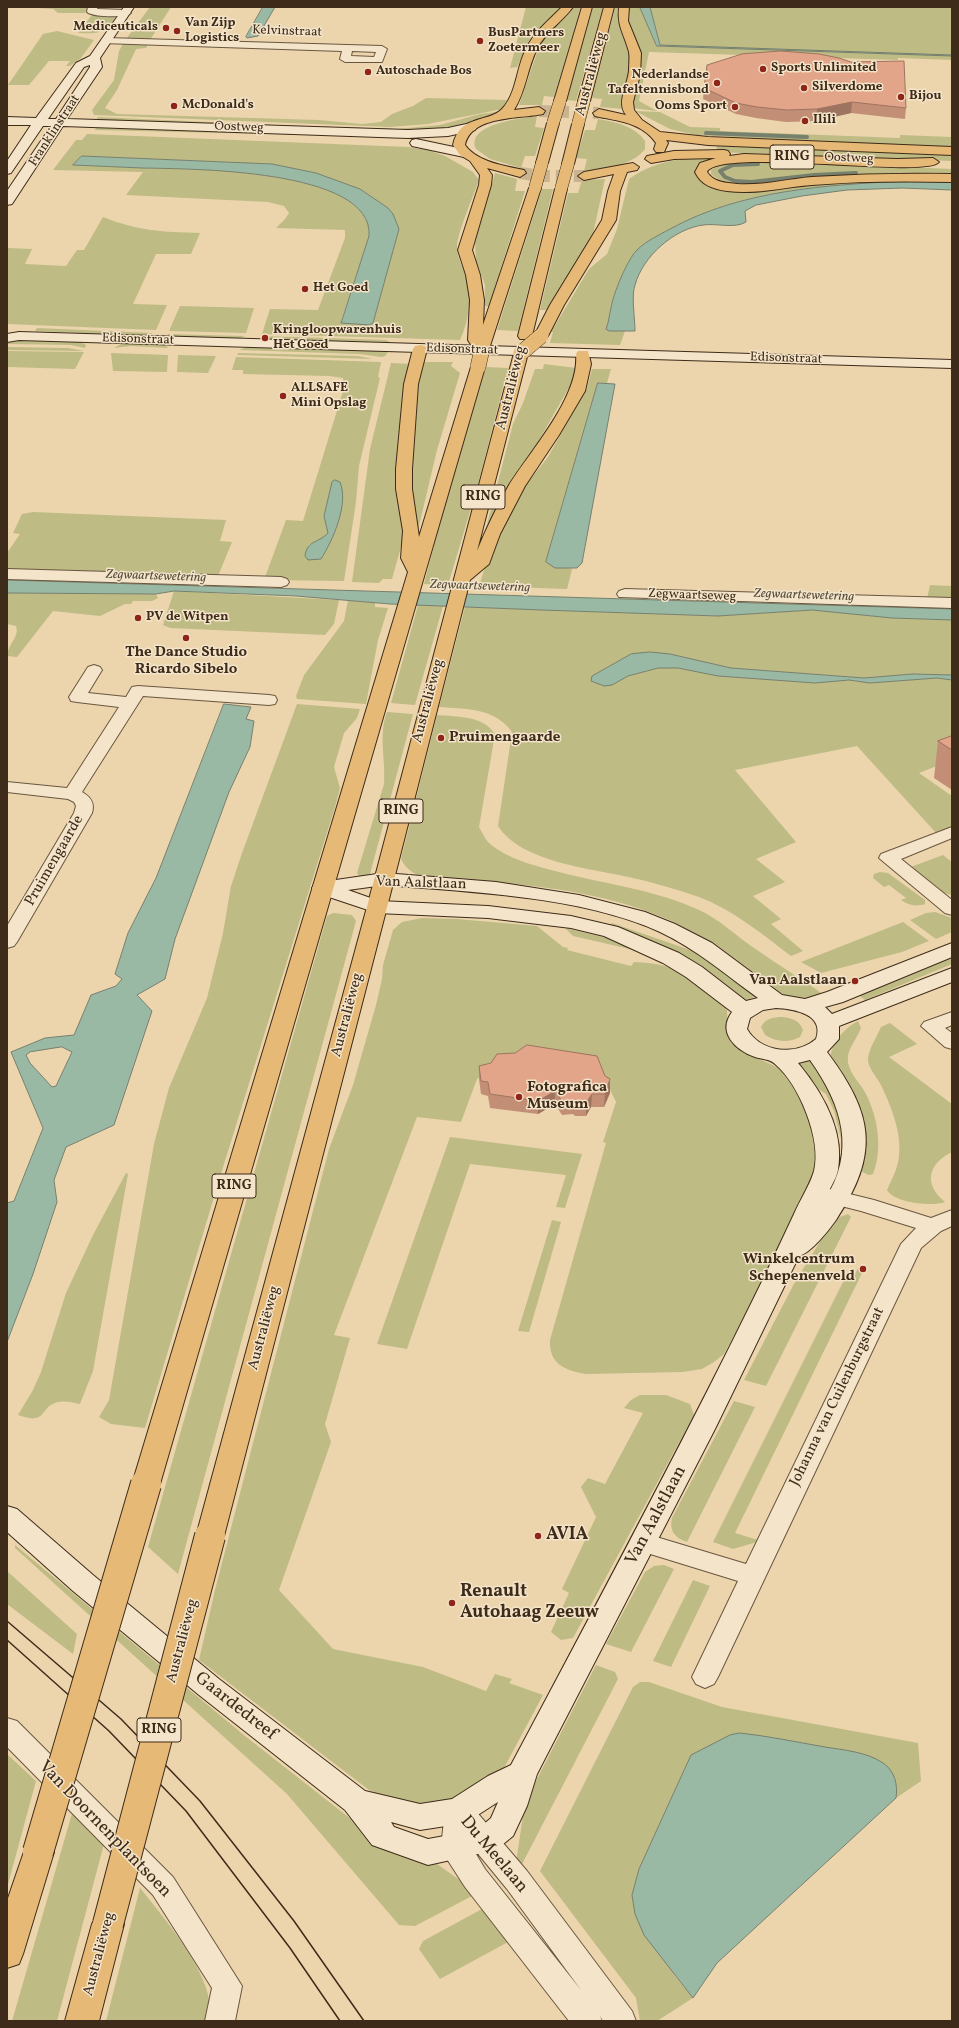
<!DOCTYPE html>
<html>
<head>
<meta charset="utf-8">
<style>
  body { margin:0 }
  #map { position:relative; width:959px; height:2028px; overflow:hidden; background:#ecd5ad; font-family:Vollkorn,serif }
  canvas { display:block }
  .frame { position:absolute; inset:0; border:8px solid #3f2b1a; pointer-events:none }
</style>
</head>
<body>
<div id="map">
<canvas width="959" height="2028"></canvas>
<div class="frame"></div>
</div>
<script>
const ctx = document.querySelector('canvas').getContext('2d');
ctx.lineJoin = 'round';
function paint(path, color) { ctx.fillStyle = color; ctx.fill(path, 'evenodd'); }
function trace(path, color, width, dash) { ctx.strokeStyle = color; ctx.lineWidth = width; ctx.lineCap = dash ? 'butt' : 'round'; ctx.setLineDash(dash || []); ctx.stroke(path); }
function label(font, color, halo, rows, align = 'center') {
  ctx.font = font + ' Vollkorn,serif'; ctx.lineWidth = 3; ctx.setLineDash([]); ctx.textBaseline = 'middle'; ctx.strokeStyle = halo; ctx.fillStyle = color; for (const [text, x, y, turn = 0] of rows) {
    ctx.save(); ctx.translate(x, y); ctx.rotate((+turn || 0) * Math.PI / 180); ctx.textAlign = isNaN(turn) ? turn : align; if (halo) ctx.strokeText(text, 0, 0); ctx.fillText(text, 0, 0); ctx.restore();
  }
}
paint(new Path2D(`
  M21 7H89L85 13H58L53 9Z
  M150 7H171L150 40 126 39Z
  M526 7H565L530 42 517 67 510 68Z
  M573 7H581L554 97 544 96 542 105H519L541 41Z
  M593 7H603L576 101 567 100Z
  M628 7H640L657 46 752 49 660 45 650 7H952V60L898 58V60L649 52 639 101 657 111 632 108V106L641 52 628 21Z
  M615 8H619L632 67 623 109 600 107 602 99 592 98Z
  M95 14 116 16C106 34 97 34 78 33L91 16Z
  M57 31 94 40 81 58 70 66H66L70 61H49L29 85H8L43 34Z
  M123 44H148L146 48 136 49 117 90 105 108 117 114 319 120 362 124 381 122 392 114 413 106 426 98 507 100 502 109 428 124 390 127 94 115 92 110 114 80 119 51Z
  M635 111 660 112 690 127 720 128V131L900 138V135L952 137V148L696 135 670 129Z
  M497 112 453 128 426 131 96 120 98 117 276 125 397 129 440 125 480 114Z
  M537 116 535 127 544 128 535 156H525L521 168 490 159 476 149C465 124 523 118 537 116Z
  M598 119C615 122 635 126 645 141V149C632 166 604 169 584 171L587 159 576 158 585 130H595Z
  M96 128 276 132 394 137 95 130Z
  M87 134 408 147 428 150 445 156 473 172 479 180C473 197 459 229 457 245 456 256 463 267 466 277 472 298 469 321 460 340L262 334 270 309 318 310 345 238V230L276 228 285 219 289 213 284 206 268 202 126 195 143 172 53 170 76 140H82ZM82 156 272 164 316 173 360 189 388 208 393 214 399 229 373 323H342L341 321 369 236C374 168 188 169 143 168 120 167 97 166 73 165Z
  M717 146 952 154V161L716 152Z
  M731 157 703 164 695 169 696 177 711 185 905 181C826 185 741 190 670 229 659 235 646 241 637 250 627 260 613 294 611 308 609 315 610 322 606 328L609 331H625L620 345 550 343 553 332H551L589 269 607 254 617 229 629 179C661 156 694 158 731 157Z
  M761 161 952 169V177L746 186C733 184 720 183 711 174V170L721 164Z
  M495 173 517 179 515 191H525L489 306H485V285L476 260 475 242Z
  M605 179 593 234 588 246 546 310H540L568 193H578L582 180Z
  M542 189H553L518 331 497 330Z
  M103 217C138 231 163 232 200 233L191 254H156L133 304 167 305 156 330 7 324V248L32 249 25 264 66 266 77 250H84Z
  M180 306 254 308 246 333 169 331Z
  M37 328 153 333 146 336 35 331Z
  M167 334 245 336 238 339 171 337Z
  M262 336 386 340 390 342 268 340Z
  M7 340 81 342 86 345 85 348 71 345 7 344Z
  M123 343 164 344 168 348 131 346 114 348Z
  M7 347 68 348 84 351 7 350Z
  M247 347 386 351 388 352 385 356 382 357 359 354 239 350Z
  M7 351 84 352 75 369 7 367Z
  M111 353 168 355 167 372 113 371Z
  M238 353 358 356 373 359 237 355Z
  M178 355 216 356 208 373 177 372Z
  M236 357 381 362 378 377 380 378 359 466 356 502 344 581 264 580 286 520 303 521 344 388 343 378 329 376 243 374V370H232ZM331 487 337 527 321 559 309 545 324 538 328 533 324 516Z
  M422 362H453L451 366 460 373 437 450 418 530 409 489 415 386Z
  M391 363 411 364 404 536 392 579H383L379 583 352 582 370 449Z
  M544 364 576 368 571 384 489 528H486L513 424 523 403 535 369H543Z
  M486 367 508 368 477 488 448 585 424 584 442 515Z
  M592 369H611L607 383H598L546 562 572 569 567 589 479 586 490 552 518 495 548 457 587 388Z
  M33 512 226 520 220 541 232 542 218 576 7 570V553L20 534 13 533 22 514Z
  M930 585 952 586V600L927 599Z
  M174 591 339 600 334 624 325 635 170 628 163 625Z
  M7 593 156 594 158 598 152 601H133L131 604H125L100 616 53 611 17 657 7 656C7 646 20 636 16 626L7 624Z
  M348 600 375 603V607L388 608 378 640 366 704 297 699 296 696 304 675 344 621Z
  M418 605 443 606 415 705 391 703Z
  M465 607 718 616 812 610 892 618 952 620V675L913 674 864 678 731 668 670 654H631L592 676 612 685 628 676 658 668H678L718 676 815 683 849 680 870 683 937 678 952 680V760L919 773 952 796V828L937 834 857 746 735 770 796 842 756 859 785 882 753 896 781 919 771 924 803 951 791 956C762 934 733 910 699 897 676 889 652 882 628 877 589 868 521 862 498 826L512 732C495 708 467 709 439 707Z
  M297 704 360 709 357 718 344 733 334 767 340 788 335 807 220 1177 145 1428 111 1424 99 1417 109 1400 154 1144 169 1088 207 998 223 933 231 886 242 853Z
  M387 712 413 714 370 874 365 876H359L357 873 384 784C386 760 378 735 387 712Z
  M437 715C458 717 482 715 495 734L479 827C482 832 485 839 489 843 507 859 536 866 559 872 605 884 656 890 699 910 721 920 737 937 757 950 779 966 803 979 825 996 810 998 791 1000 777 993 768 988 759 980 750 973 724 954 697 932 667 919 590 886 507 883 425 878 415 874 406 870 401 859Z
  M943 855 952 862V895L937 891 908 868Z
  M880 872 888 873 925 900V904C916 907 908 905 901 900L906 898 889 885 884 887 873 878 874 874Z
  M935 912 952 918V932L936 939 910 920 926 913Z
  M333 913 352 915 356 921 178 1574 148 1547 327 916Z
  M422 918 457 919 537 926 563 947 568 948 567 950 631 966 634 962C681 964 689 976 724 1003L727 1010 728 1035 744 1052 779 1068 807 1103 818 1163 808 1199 724 1354 714 1362 702 1369 683 1372 586 1374C564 1370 549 1364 550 1340L606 1143 603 1142 616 1102 599 1067 496 1066 477 1079 461 1122 417 1117 334 1335 350 1338 325 1424 331 1442 279 1590 333 1649 423 1667 486 1691 495 1674 512 1679 509 1683 543 1695 504 1768 496 1777 455 1799 424 1804 407 1802 388 1799 369 1790 199 1660 215 1590 329 1149 353 1085 376 1005 382 979 383 965 393 930 402 922Z
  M903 922 929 941 902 952 821 973 801 962Z
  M612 923 693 951 710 961 757 996 741 1002 670 949 641 936 610 925Z
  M565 928 611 939 634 950 573 936Z
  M952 956V964L865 1000 857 994Z
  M779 1017C789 1017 799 1019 803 1030L800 1037C788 1043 776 1042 765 1035L761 1027C765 1019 771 1018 779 1017Z
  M858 1021 861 1028C858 1036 849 1048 848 1056 846 1071 860 1082 866 1094 878 1118 883 1149 873 1174L869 1175 860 1171 830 1063C830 1044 842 1030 858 1021Z
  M890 1023 917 1044 889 1057 952 1104V1152C928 1164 923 1184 945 1202 933 1207 894 1203 887 1190 892 1179 898 1168 899 1156 902 1133 891 1106 881 1085 877 1077 867 1067 868 1058 869 1049 877 1036 881 1027Z
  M813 1060 823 1075 844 1125 841 1162V1139L834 1111 826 1094 812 1085 798 1063Z
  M450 1137 582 1154 565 1208 556 1207 566 1175 470 1164 407 1349 377 1344Z
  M126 1173 128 1174 93 1371 80 1404C70 1402 60 1399 51 1405 48 1406 46 1410 44 1412 37 1422 28 1418 18 1415L33 1390 41 1372 66 1293 93 1235Z
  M848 1214 851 1217 766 1386 744 1380 795 1282 834 1219Z
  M552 1220 561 1222 529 1332 518 1331Z
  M858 1268 864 1269 735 1533 758 1540 757 1542 733 1549 713 1542 847 1274 854 1276Z
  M640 1395H666L690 1404 694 1415 573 1638 561 1640 551 1632 569 1593 562 1589 596 1517 581 1487 588 1478 605 1484 643 1413 624 1408 631 1400Z
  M734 1401 755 1407 687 1542C675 1538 669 1531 672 1518Z
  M15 1545 245 1736 393 1852 437 1864 461 1881 472 1896 415 1926 399 1925 287 1794 15 1548Z
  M664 1565 674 1569 631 1652 606 1644 645 1572 654 1566Z
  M7 1571 77 1634 73 1654 7 1604Z
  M693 1580 710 1586 671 1667 653 1661Z
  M596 1665 615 1672 618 1679 520 1868 516 1863 525 1802Z
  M640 1682H649L722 1707 918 1743 921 1781 896 1798C898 1783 894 1774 884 1764L691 1755 639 1869 632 1895 675 1976 693 1998 657 2021H640L636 1998 540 1871 633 1687Z
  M7 1754 36 1781 7 1888Z
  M73 1810 104 1844 57 2021H12Z
  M140 1888C162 1915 205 1967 209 2000 210 2006 208 2014 207 2021H106Z
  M482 1909 508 1942 440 1979 419 1949 423 1941Z`), '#bebb85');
const water = new Path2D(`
  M263 7H275L258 36 247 38 246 37Z
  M640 7H650L660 45 952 55V56L657 46Z
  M82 156 272 164 316 173 360 189 388 208 393 214 399 229 373 323 369 325 341 323 369 236C374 168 187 169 142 168 119 167 96 166 73 165Z
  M905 181 952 182V190L902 188 847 190 802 196 756 205 745 211 746 222C735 229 716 223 703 225 674 229 643 256 635 285 631 296 635 318 635 331H609L606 329C609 322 609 315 611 308 613 294 627 260 637 250 646 241 659 235 670 229 741 190 826 185 905 181Z
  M598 383 615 384 582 563 577 568H555L546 562Z
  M335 480 340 482C349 504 333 540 321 559L308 560 305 556C307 540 319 543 328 533L324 516 332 482Z
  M7 580 952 609V620L892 618 812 610 718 616 542 610 390 604 296 596 174 591 156 594 7 593Z
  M650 652 670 654 731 668 864 678 913 674 952 675V680L937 678 870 683 849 680 815 683 718 676 678 668H658L628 676 612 685 604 686 591 681 592 676 631 654Z
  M224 704 251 707 246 719 254 721 250 747 229 792 175 939 165 979 137 995 152 1011 114 1125 66 1147 54 1180 57 1202 33 1274 7 1342V1203L14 1201 43 1128 11 1052 45 1038 74 1035 91 995 116 986 122 979 115 974 128 933 156 878ZM62 1047 72 1052 56 1086 52 1087 30 1063 26 1055 30 1052Z
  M740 1733C768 1736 796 1742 825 1747 844 1750 867 1752 883 1763 895 1771 898 1785 896 1798L717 1963 693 1998 644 1935 635 1914 632 1895 639 1869 691 1755 730 1735Z`);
paint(water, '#9ab9a5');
trace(water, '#76806d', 1);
trace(new Path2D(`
  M706 133 807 137
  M758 164 733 165 720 171 725 177 735 181 751 182 814 175 856 173`), '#76806d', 4);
trace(new Path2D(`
  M539 111 599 113
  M520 173 541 176H584`), '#c9b390', 12, [12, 6]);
const street = new Path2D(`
  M88 7H98L97 9 126 10 131 13C126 18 92 17 87 12Z
  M106 38 382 46 387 49 382 62H345L340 59 342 51 102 43 101 41 102 39ZM352 51 376 52 374 57 351 56Z
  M7 569 281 577 287 579 289 582 287 585 281 587 7 579Z
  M625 589 952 598V608L619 597 617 594 619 591Z
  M94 665 100 667 102 670 88 693 126 697 132 687 138 686 269 695 275 696 277 700 275 704 269 705 143 696 82 792C91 797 95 803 92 813L17 942 14 946 7 948V926L74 813 76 806 74 802 68 799 7 792V782L67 788 119 707 77 702 71 701 69 697 88 667Z
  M952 827V838L901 859 952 900V915L945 913 879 858 881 854Z
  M952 1012V1025L945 1028 952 1033V1049L945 1047 921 1026 924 1022Z
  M821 1187 874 1200 931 1218 952 1210V1226L941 1231 921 1248 718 1677 714 1684 705 1688 696 1684 692 1677 738 1581 634 1549 630 1542 634 1535 643 1533 746 1564 901 1244 916 1228 861 1211 813 1199 810 1194 813 1189Z
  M7 1718 17 1721 173 1877 242 1986 235 2021H205L212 1988 153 1895 7 1747Z
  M459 1799 469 1803 527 1871 632 2011 636 2021H603L600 2016 602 2021H569L465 1887 445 1856 441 1848 445 1811 449 1803ZM470 1844 507 1889 581 1990 485 1869Z`);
const secondary = new Path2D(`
  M124 7H134L100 58 102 67 67 119 408 130 448 128 471 123 477 127 475 130 448 136 408 138 63 126 12 204 7 205V191L51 126H43L11 173 7 174V161L31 125H7V117L36 118 76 63 90 56ZM90 65V67L56 119H48L84 67Z
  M416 139 468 150 470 153 464 157 412 146 410 143 412 140Z
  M19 332 952 360V368L19 340 7 342V334Z
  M384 873 496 882 579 895 645 912 675 924 712 943 782 995 805 999 827 992 952 943V957L843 1002 825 1007 832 1014 952 968V982L839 1026V1039L827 1052C874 1115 880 1153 836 1220 829 1230 811 1253 799 1256L715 1429 537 1774 527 1806 513 1836 496 1850 428 1865 372 1845 345 1810 199 1695 73 1591 7 1532V1506L17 1509 93 1575 219 1679 365 1791 420 1804 452 1799 488 1776 511 1765C587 1622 663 1480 735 1336 755 1296 775 1255 794 1214 800 1200 810 1185 814 1171 822 1140 799 1084 775 1064 770 1059 761 1059 755 1057 735 1050 717 1032 732 1012L686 977 663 963 604 936 571 928 488 918 377 913 320 894 315 892 312 888 315 884 322 882ZM384 885C471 892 581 896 660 932 696 949 726 975 758 998L746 1001 702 967 679 953 618 927 571 916 488 906 379 901 348 890ZM776 1008C794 1009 825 1014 816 1039 796 1056 761 1053 747 1029L750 1018 763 1010ZM810 1060C842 1105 857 1151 824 1201 828 1191 836 1180 838 1170 845 1130 822 1092 798 1063ZM498 1802 491 1818 477 1830 428 1839 394 1827 391 1822 420 1830 459 1824 470 1820Z`);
const primary = new Path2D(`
  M562 7H573C562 22 545 32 537 49 527 69 526 91 514 110L539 107 545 111 543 114C521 119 471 115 465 145 477 162 505 166 524 170L526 173 520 177 487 168 492 175 491 185 472 250 480 275 484 300 483 325 529 188 535 184 541 188 489 349 487 352C477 355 473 348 468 340L470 300 466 275 458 250 479 185 480 175 470 161 460 155 453 145C459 114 489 123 502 109 517 93 516 68 526 49 534 32 549 20 562 7Z
  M582 7H592L566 101 560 105 554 101Z
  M604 7H614L590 101 584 105 578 101Z
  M619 7H629L628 21 641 53 640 75 633 102 634 110 642 120 660 132 708 137 952 147V155L708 145 666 140 668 143 664 152H656L654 149 656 143C642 122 617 121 595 116L593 113 599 109 626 115C616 102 628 85 629 70 629 64 630 57 629 52 624 33 617 27 619 7Z
  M553 119 559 123 548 163 546 166H538L536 163 547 123Z
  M578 120 584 124 574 164 572 167H564L562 164 572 124Z
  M724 150 728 151 730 154 729 156 744 154 897 159 933 158 939 162C927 179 719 147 707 172 713 182 726 183 737 184 762 186 787 179 812 177 859 174 905 173 952 174V182C905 181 859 181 812 185 784 187 756 195 727 191 713 189 701 185 695 172L700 163 716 158 674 159 651 163 645 159 647 156 674 151Z
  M633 163 639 167 637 170 627 172 620 191 616 220 564 305 548 336 546 339H536L534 336 550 305 602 220 608 191 614 174 584 180 578 176 584 172Z
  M561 185 567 189 532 336 530 339H520L518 336 555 189Z
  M420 345 425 346 427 349 418 384 412 469V489L419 537 471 367 473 364H483L485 367 160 1484 156 1491 146 1494 136 1491 132 1484 408 572 401 558 403 531 396 489V469L404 384 413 349 415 346Z
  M521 349 526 350 528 353 477 551C486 529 497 506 509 485 531 450 580 396 576 354L578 351H588L591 364 585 391 559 435 525 486 500 534 489 564 470 580 387 907 224 1536 220 1543 210 1546 200 1543 196 1536 367 907 514 353 516 350Z
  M38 1839 49 1843 54 1852 23 1954 19 1964 7 1968V1901L27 1843Z
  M108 1910 119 1914 124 1924 99 2021H65L92 1924 97 1914Z`);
trace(street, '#6a563f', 2);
trace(secondary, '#3f2b1a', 2);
trace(primary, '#3f2b1a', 2);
paint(street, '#f3e4ca');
paint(secondary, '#f3e4ca');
paint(primary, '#e6ba76');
trace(new Path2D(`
  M7 1621 121 1719 200 1801 294 1921 364 2021
  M7 1640 109 1731 186 1811 290 1948 340 2021`), '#3f2b1a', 1.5);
const primaryBridgeFar2 = new Path2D(`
  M553 123 560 101
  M578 124 584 101
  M535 188 542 163
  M561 189 568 164`);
const primaryBridgeFar1 = new Path2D(`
  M521 353 541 336
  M478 367 482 349`);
const primaryBridge = new Path2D(`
  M38 1852 146 1484
  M108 1924 210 1536`);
trace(primaryBridgeFar2, '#3f2b1a', 13, []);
trace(primaryBridgeFar1, '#3f2b1a', 16, []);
trace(primaryBridge, '#3f2b1a', 32, []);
trace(primaryBridgeFar2, '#e6ba76', 12);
trace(primaryBridgeFar1, '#e6ba76', 15);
trace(primaryBridge, '#e6ba76', 30);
paint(new Path2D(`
  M839 58 906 108 905 119 851 113 816 121 786 122 756 118 736 114 703 99 704 88Z
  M952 736V790L934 778 938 741Z
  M479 1066 605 1076 610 1079V1093L604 1107H591L586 1116H575L573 1114 562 1115 555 1104 538 1114 490 1108 488 1096 481 1094 479 1079Z`), '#c28e76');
paint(new Path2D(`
  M852 102 851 113 816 121 817 109Z
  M610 1079V1093L604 1107 605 1094Z
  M555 1091V1104L538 1114V1101Z
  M592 1094 591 1107 586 1116V1103Z`), '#9e7460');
const building = new Path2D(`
  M781 51 819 54 839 58 851 62 904 61 906 108 852 102 817 109 787 110 757 107 736 103 704 88 707 65 742 54Z
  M952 736V750L938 741Z
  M527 1045 597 1056 605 1076 610 1079 605 1094H592L586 1103H576L573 1100 562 1101 555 1091 538 1101 490 1094 488 1082 481 1081 479 1066 491 1063 497 1054 515 1053Z`);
paint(building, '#e2a589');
trace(building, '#9e7460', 1);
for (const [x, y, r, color] of [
  [166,28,4,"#8f2418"],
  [177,31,4,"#8f2418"],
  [480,41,4,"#8f2418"],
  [763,69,4,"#8f2418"],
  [368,72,4,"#8f2418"],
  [717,83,4,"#8f2418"],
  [804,88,4,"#8f2418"],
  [901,97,4,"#8f2418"],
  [174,106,4,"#8f2418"],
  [735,107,4,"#8f2418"],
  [805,121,4,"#8f2418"],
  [305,289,4,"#8f2418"],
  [265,338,4,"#8f2418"],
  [283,396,4,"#8f2418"],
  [138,618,4,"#8f2418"],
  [186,638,4,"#8f2418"],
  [441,738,4,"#8f2418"],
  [855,981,4,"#8f2418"],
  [519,1097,4,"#8f2418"],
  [863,1269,4,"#8f2418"],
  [538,1536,4,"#8f2418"],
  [452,1603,4,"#8f2418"]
]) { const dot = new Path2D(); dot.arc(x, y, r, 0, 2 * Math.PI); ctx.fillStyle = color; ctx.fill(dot); trace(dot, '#f3e4ca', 1.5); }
label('bold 13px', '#3f2b1a', '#f3e4ca', [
  ["Van Zijp",185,24],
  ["Logistics",185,39],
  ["Mediceuticals",158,28,"right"],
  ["BusPartners",488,34],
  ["Zoetermeer",488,49],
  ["Sports Unlimited",771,69],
  ["Autoschade Bos",376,72],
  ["Nederlandse",709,76,"right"],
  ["Tafeltennisbond",709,91,"right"],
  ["Silverdome",812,88],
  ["Bijou",909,97],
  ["McDonald's",182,106],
  ["Ooms Sport",727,107,"right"],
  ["Ilili",813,121],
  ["Het Goed",313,289],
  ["Kringloopwarenhuis",273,331],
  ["Het Goed",273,346],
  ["ALLSAFE",291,389],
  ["Mini Opslag",291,404],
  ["PV de Witpen",146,618]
], 'left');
label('13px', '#3f2b1a', '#f3e4ca', [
  ["Kelvinstraat",287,32,2],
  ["Oostweg",239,128,2],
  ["Franklinstraat",55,131,-57],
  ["Oostweg",849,159,2],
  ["Edisonstraat",138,340,2],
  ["Edisonstraat",462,350,2],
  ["Edisonstraat",786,359,2],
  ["Zegwaartseweg",692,596,2]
]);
label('italic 13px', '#564e3d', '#f3e4ca', [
  ["Zegwaartsewetering",156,577,2],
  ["Zegwaartsewetering",480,587,2],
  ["Zegwaartsewetering",804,596,2]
]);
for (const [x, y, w] of [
  [792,157,44],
  [483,497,44],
  [401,811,44],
  [234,1186,44],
  [159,1730,44]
]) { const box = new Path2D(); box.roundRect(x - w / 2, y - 12, w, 24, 3); ctx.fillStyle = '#f3e4ca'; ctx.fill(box); trace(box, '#3f2b1a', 1); }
label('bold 14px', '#3f2b1a', null, [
  ["RING",792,157],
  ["RING",483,497],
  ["RING",401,811],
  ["RING",234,1186],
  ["RING",159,1730]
]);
label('15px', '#3f2b1a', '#f3e4ca', [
  ["Australiëweg",592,74,-75],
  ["Australiëweg",512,388,-76],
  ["Australiëweg",429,701,-75],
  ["Pruimengaarde",55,861,-60],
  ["Van Aalstlaan",421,884,2],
  ["Australiëweg",348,1015,-75],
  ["Australiëweg",265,1328,-75],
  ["Johanna van Cuilenburgstraat",838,1397,-64],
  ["Australiëweg",183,1641,-75],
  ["Australiëweg",100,1954,-75]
]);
label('bold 15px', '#3f2b1a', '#f3e4ca', [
  ["The Dance Studio",186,653,"center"],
  ["Ricardo Sibelo",186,670,"center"],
  ["Pruimengaarde",449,738],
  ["Van Aalstlaan",847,981,"right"],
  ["Fotografica",527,1088],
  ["Museum",527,1105],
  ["Winkelcentrum",855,1260,"right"],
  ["Schepenenveld",855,1277,"right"]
], 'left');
label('18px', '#3f2b1a', '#f3e4ca', [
  ["Van Aalstlaan",657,1516,-62],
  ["Gaardedreef",235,1707,38],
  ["Van Doornenplantsoen",104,1830,46],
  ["Du Meelaan",493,1855,50]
]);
label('bold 18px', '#3f2b1a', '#f3e4ca', [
  ["AVIA",546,1536],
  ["Renault",460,1593],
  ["Autohaag Zeeuw",460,1614]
], 'left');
</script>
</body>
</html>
